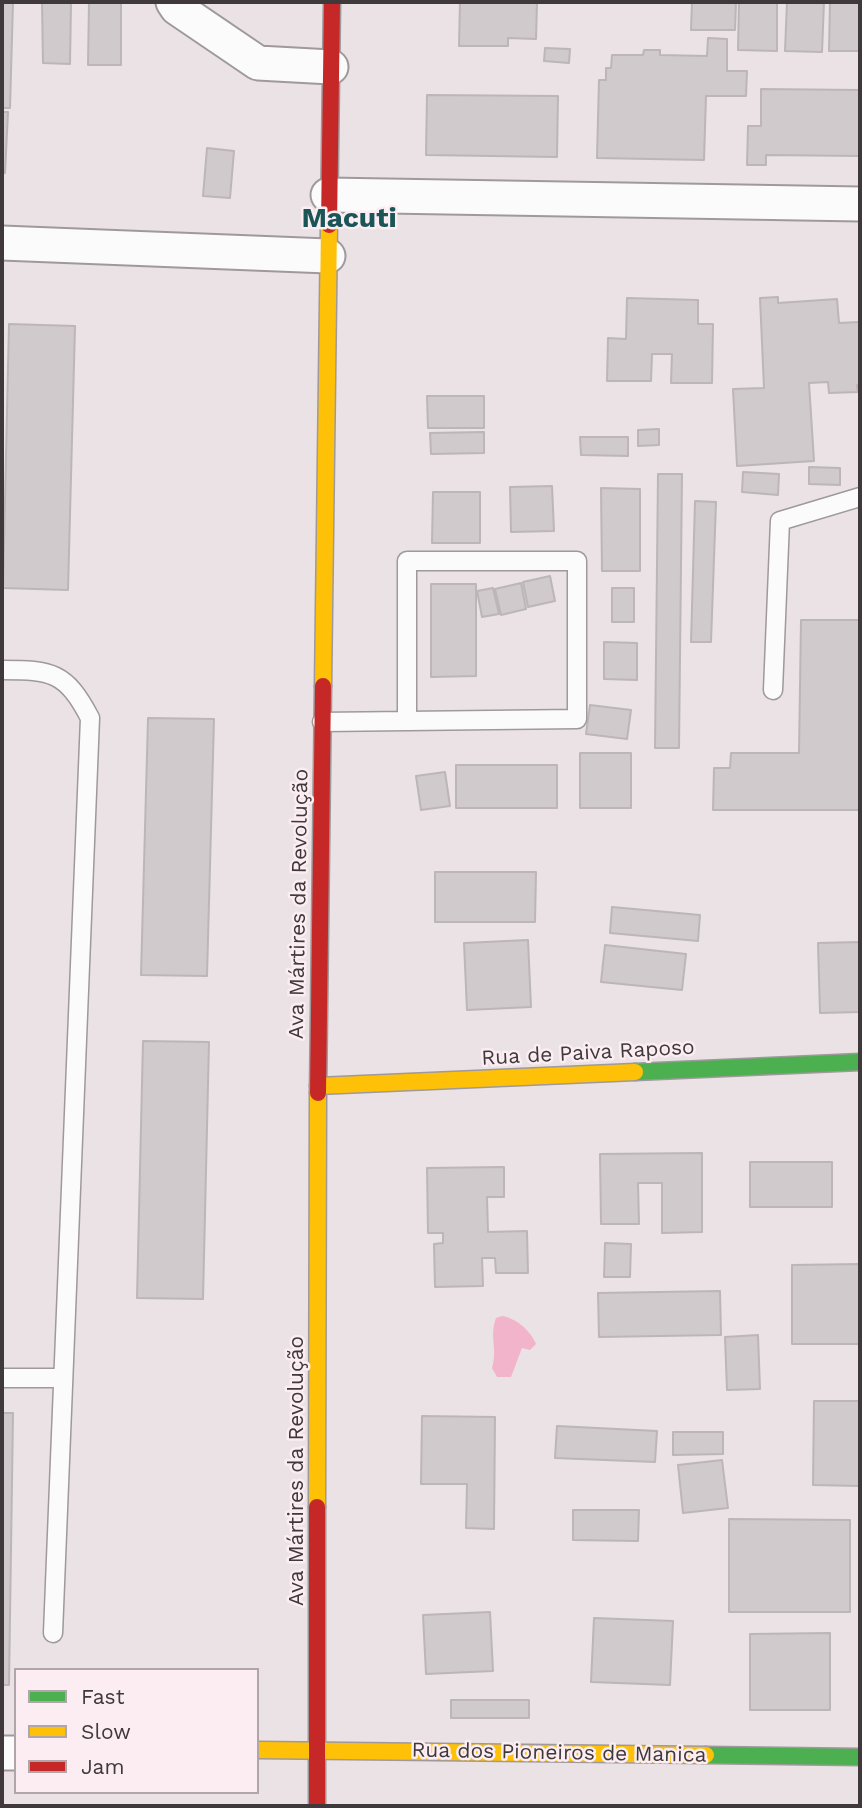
<!DOCTYPE html>
<html>
<head>
<meta charset="utf-8">
<style>
  body { margin:0 }
  #map { position:relative; width:862px; height:1808px; overflow:hidden; background:#eae2e5; font-family:"Work Sans",sans-serif }
  canvas { display:block }
  .frame { position:absolute; inset:0; border:4px solid #3f393b; pointer-events:none }
  .legend { position:absolute; left:14px; top:1668px; width:245px; height:126px; box-sizing:border-box; background:#fbedf1; border:2px solid #b0a5a8; margin:0; padding:9px 12px; list-style:none; font-size:21px; color:#3f393b }
  .legend li { display:flex; align-items:center; gap:14px; height:35px }
  .legend b { width:35px; border:2px solid #b0a5a8 }
</style>
</head>
<body>
<div id="map">
<canvas width="862" height="1808"></canvas>
<div class="frame"></div>
<ul class="legend">
<li><b style="height:9px;background:#4caf50"></b>Fast</li>
<li><b style="height:9px;background:#ffc107"></b>Slow</li>
<li><b style="height:9px;background:#c62828"></b>Jam</li>
</ul>
</div>
<script>
const ctx = document.querySelector('canvas').getContext('2d');
ctx.lineJoin = 'round';
function paint(path, color) { ctx.fillStyle = color; ctx.fill(path, 'evenodd'); }
function trace(path, color, width, dash) { ctx.strokeStyle = color; ctx.lineWidth = width; ctx.lineCap = dash ? 'butt' : 'round'; ctx.setLineDash(dash || []); ctx.stroke(path); }
function label(font, color, halo, rows, align = 'center') {
  ctx.font = font + ' "Work Sans",sans-serif'; ctx.lineWidth = 5; ctx.setLineDash([]); ctx.textBaseline = 'middle'; ctx.strokeStyle = halo; ctx.fillStyle = color; for (const [text, x, y, turn = 0] of rows) {
    ctx.save(); ctx.translate(x, y); ctx.rotate((+turn || 0) * Math.PI / 180); ctx.textAlign = isNaN(turn) ? turn : align; if (halo) ctx.strokeText(text, 0, 0); ctx.fillText(text, 0, 0); ctx.restore();
  }
}
paint(new Path2D(`
  M502 1316C516 1318 531 1331 536 1344L530 1350 522 1348 511 1377H497L492 1368C498 1349 489 1337 496 1318Z`), '#f1b4cb');
const building = new Path2D(`
  M2 2H13L10 108H2Z
  M42 2H71L70 64 43 63Z
  M89 2H121V65H88Z
  M460 2H537L536 39 508 38V46H459Z
  M692 2H736L735 30H691Z
  M739 2H777V51L738 50Z
  M787 2H824L822 52 785 51Z
  M830 2H860V51H829Z
  M708 38 727 39V71H747L746 96H706L704 160 597 158 599 80H606V68H611L612 55H643L644 50H660V55L707 56Z
  M545 48 570 49 569 63 544 61Z
  M761 89 860 90V156L766 155V165H747L748 126H761Z
  M427 95 558 96 557 157 426 155Z
  M2 112H8L5 173H2Z
  M207 148 234 151 230 198 203 196Z
  M778 297V303L837 299 839 323 859 322 860 385H857L858 392 829 393 828 382 809 383 814 461 737 466 733 389 764 388 760 298Z
  M627 298 698 300V324H713L712 383H671L672 354H652L651 381H607L608 338 626 339Z
  M9 324 75 326 68 590 3 588Z
  M427 396H484V428H428Z
  M659 429V445L638 446V430Z
  M484 432V453L431 454 430 433Z
  M580 437H628V456L581 455Z
  M809 467 840 468V485L809 484Z
  M743 472 779 474 778 495 742 492Z
  M658 474H682L679 748H655Z
  M552 486 554 531 511 532 510 487Z
  M601 488 640 489V571H602Z
  M433 492H480V543H432Z
  M695 501 716 502 711 642H691Z
  M550 576 555 601 528 607 523 582Z
  M521 583 526 609 501 615 495 589Z
  M431 584H476V676L431 677Z
  M493 588 499 614 482 617 477 591Z
  M612 588H634V622H612Z
  M801 620H860L859 810H713L714 768H730L731 753H799Z
  M604 642 637 643V680L604 679Z
  M590 705 631 710 627 739 586 734Z
  M148 718 214 719 207 976 141 975Z
  M580 753H631V808H580Z
  M456 765H557V808H456Z
  M445 772 450 806 421 810 416 776Z
  M435 872H536L535 922H435Z
  M612 907 700 915 698 941 610 933Z
  M528 940 531 1007 467 1010 464 943Z
  M860 942V1012L820 1013 818 943Z
  M605 945 686 954 682 990 601 982Z
  M143 1041 209 1042 203 1299 137 1298Z
  M702 1153V1232L662 1233V1183H638L639 1224H601L600 1154Z
  M750 1162H832V1207H750Z
  M504 1167V1197H487L488 1232 527 1231 528 1273H496L495 1258H482L483 1286 435 1287 434 1244 443 1243V1233H428L427 1168Z
  M605 1243 631 1244 630 1277H604Z
  M860 1264V1344H792V1265Z
  M720 1291 721 1335 599 1337 598 1293Z
  M758 1335 760 1389 727 1390 725 1337Z
  M814 1401H860V1486L813 1485Z
  M2 1413H13L9 1685H2Z
  M422 1416 495 1417 494 1529 466 1528 467 1484H421Z
  M557 1426 657 1431 655 1462 555 1458Z
  M673 1432H723V1454L673 1455Z
  M722 1460 728 1508 683 1513 678 1465Z
  M573 1510H639L638 1541 573 1540Z
  M729 1519 850 1520V1612H729Z
  M490 1612 493 1671 426 1674 423 1615Z
  M594 1618 673 1621 670 1685 591 1682Z
  M830 1633V1710H750V1634Z
  M451 1700H529V1718H451Z`);
paint(building, '#d0cacc');
trace(building, '#bcb6b8', 2);
const lane = new Path2D(`
  M2 670C52 670 66 672 90 718L53 1633
  M773 690 780 521 860 497
  M322 722 577 719V561H407V721
  M2 1378H63`);
const street = new Path2D(`
  M173 2 177 8 258 63 331 67
  M328 195 860 204
  M2 243 328 256
  M2 1753H16`);
const fast = new Path2D(`
  M635 1072 860 1062
  M706 1755 860 1757`);
const slow = new Path2D(`
  M323 686 329 225
  M318 1086 635 1072
  M317 1507 318 1093
  M257 1750 706 1755`);
const jam = new Path2D(`
  M329 225 332 2
  M318 1093 323 686
  M317 1806V1507`);
trace(lane, '#9f999b', 21);
trace(street, '#9f999b', 37);
trace(fast, '#9f999b', 19);
trace(slow, '#9f999b', 19);
trace(jam, '#9f999b', 19);
trace(lane, '#fcfbfb', 18);
trace(street, '#fcfbfb', 33);
trace(fast, '#4caf50', 16);
trace(slow, '#ffc107', 16);
trace(jam, '#c62828', 16);
label('21px', '#3f393b', '#fbedf1', [
  ["Ava Mártires da Revolução",299,904,-89],
  ["Rua de Paiva Raposo",588,1053,-3],
  ["Ava Mártires da Revolução",297,1471,-90],
  ["Rua dos Pioneiros de Manica",559,1753,1]
]);
label('bold 28px', '#1a5658', '#fbedf1', [
  ["Macuti",349,219]
]);
</script>
</body>
</html>
